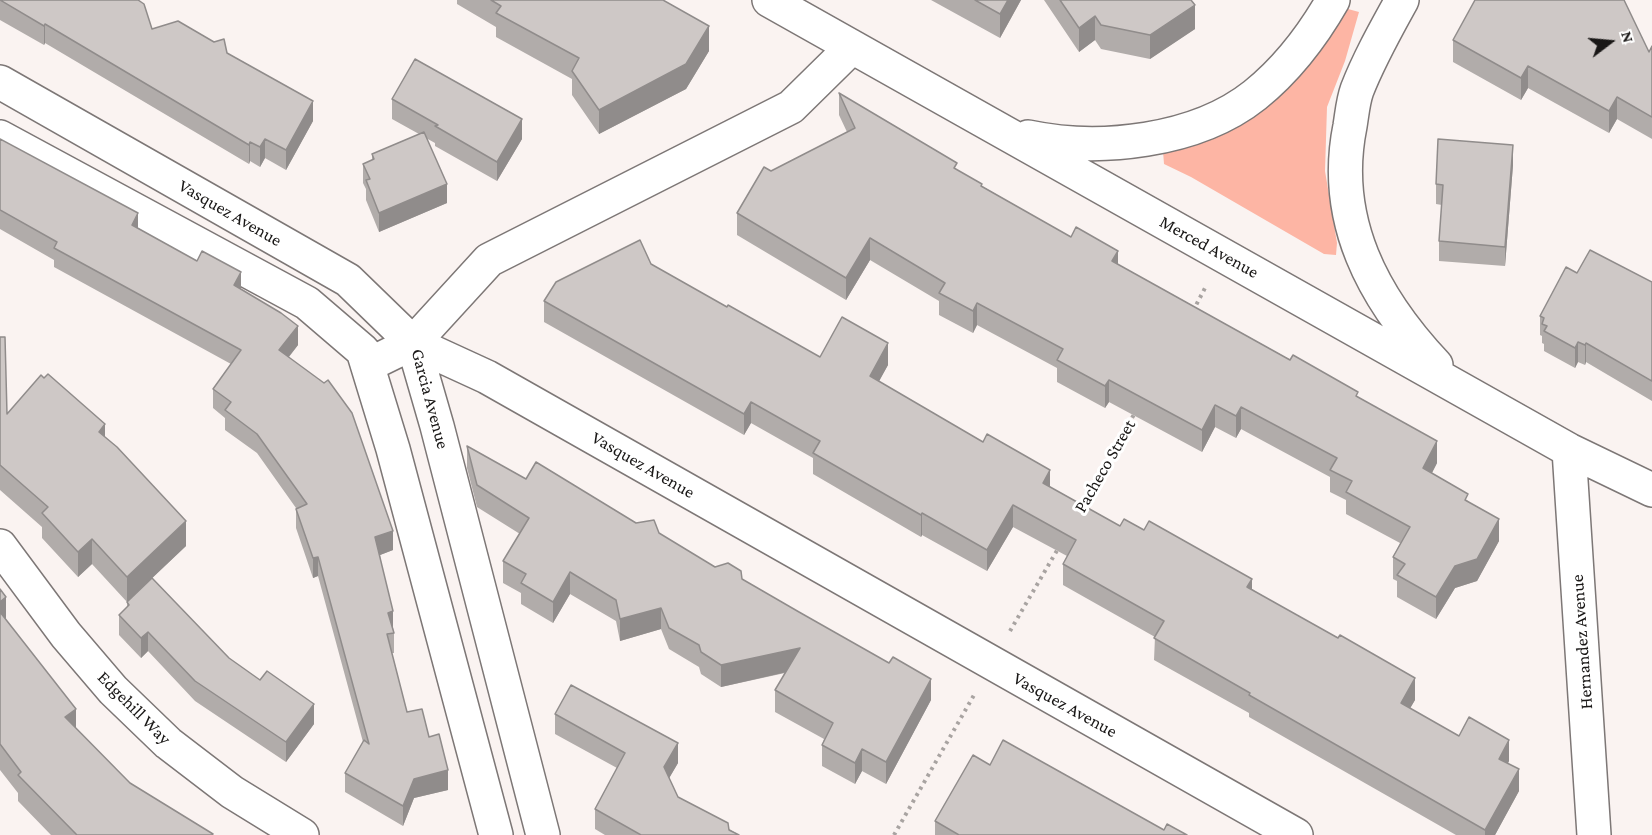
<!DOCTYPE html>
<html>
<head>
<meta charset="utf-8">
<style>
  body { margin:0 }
  #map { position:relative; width:1652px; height:835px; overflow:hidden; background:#faf3f1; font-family:"Crimson Pro",serif }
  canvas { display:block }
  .north { position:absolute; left:1580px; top:12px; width:60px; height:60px; -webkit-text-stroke:4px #fff; paint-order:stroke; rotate:74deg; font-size:16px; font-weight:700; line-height:24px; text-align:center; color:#191716 }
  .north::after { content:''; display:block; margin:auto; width:21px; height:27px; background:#191716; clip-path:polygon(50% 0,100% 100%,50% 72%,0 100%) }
</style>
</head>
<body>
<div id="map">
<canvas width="1652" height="835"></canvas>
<div class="north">N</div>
</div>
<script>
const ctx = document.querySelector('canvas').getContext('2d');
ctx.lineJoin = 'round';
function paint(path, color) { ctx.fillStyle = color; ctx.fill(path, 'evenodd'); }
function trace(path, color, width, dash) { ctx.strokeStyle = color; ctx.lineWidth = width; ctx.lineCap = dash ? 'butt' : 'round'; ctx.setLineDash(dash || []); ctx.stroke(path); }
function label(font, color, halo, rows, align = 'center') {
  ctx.font = font + ' "Crimson Pro",serif'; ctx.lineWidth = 6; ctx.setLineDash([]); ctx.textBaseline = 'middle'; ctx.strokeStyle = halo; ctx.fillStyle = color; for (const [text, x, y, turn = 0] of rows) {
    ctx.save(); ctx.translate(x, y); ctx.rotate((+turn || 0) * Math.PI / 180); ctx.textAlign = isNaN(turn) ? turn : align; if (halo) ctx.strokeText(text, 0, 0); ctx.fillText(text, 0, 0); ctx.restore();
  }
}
paint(new Path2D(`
  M1348 9 1359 12 1345 61 1327 107 1325 171 1337 243 1336 255 1324 254 1191 177 1164 164 1163 151 1304 64 1331 35Z`), '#fdb5a4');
const street = new Path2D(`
  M769 0 1569 450 1652 490
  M1402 0C1386 29 1369 59 1357 90 1353 101 1352 114 1350 126 1331 220 1373 298 1436 365
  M0 82 348 280 413 343 487 377 1296 835
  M0 137 307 303 363 351 393 449 496 835
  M1028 137C1099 152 1196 142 1255 95 1286 70 1313 35 1333 0
  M413 343 437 426 543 835
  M368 365 413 343 489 260 791 107 852 47
  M1569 450 1594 835
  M0 546 66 635 113 690 168 743 232 792 302 835`);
trace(street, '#7d7776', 36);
trace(new Path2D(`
  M1193 311 1205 288
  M1080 509 1136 411
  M1010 631 1059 547
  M894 835 974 695`), '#a8a3a1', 4, [3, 4.5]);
trace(street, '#fff', 33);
paint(new Path2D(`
  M0 0 152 29 227 53 313 121 286 170 265 158 260 167 250 161 249 164 45 43 44 45 0 20Z
  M457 0H663L709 51 686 89 599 134 572 95V79L496 37V27L457 4Z
  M931 0H1021L1000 38Z
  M1044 0H1191L1195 29 1150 59 1101 49 1095 40 1079 52Z
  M1453 40 1649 52 1652 46V139L1617 119 1609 133 1528 88 1521 100 1453 62Z
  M839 93 982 186 1118 265 1358 397 1437 463 1432 473 1468 501 1499 541 1477 581 1455 588 1436 619 1397 597V581L1393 579V557L1400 543 1346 514V500L1330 492V477L1241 429 1236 438 1215 427 1202 452 1109 402 1105 408 1057 382V368L977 325 973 333 939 315V301L870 260 846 300 737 235V213L771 171 847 132 839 115Z
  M392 99 522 139 497 181 435 146V143L426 138 447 203 379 232 366 200V189L363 183V164L372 160V154L419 134 392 119Z
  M0 139 138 228 241 289 298 345 289 357 393 550 380 555 394 633V653H392L407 712 429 737 448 790 414 798 403 826 345 792V773L363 742 318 576 313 578 296 528V508L257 453 225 430V418L213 408V389L231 364 54 267V260L0 229Z
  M1513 165 1505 266 1439 261V241L1442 205 1436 204V184Z
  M651 264 727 307 820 357 888 365 878 382 1050 487 1120 526 1252 589 1415 700 1410 708 1459 736 1509 761 1508 763 1519 791 1495 835H1456L1249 717V713L1154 660 1155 637 1063 585V564L1067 556 1013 527 987 571 922 535 921 537 813 474V458L751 423 744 435 544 322V301Z
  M1577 273 1652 282V401L1586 362 1585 365 1578 362 1575 368 1544 351V344L1542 343V336L1540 335V316Z
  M0 337 7 414 105 438 186 546 152 578 229 658 314 724 286 762 195 701 148 651 141 658 119 635V615L127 608V602L92 564 78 577 42 538V527L0 490Z
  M467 446 526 479 659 533 715 567 742 579 931 700 886 784 862 771 855 784 822 766V745L824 739 775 712V690L785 673 721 687 701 674 699 667 669 649 661 629 620 641 616 621 570 594 553 623 521 604V593L503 583V561L520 534 477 507 467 468Z
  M0 589 6 620 76 728 130 783 213 835H51L18 801V793L0 770Z
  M555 714 678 763 669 778 678 797 739 835H605L595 829V809L617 768 555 734Z
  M990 765 1164 830 1187 835H935V821Z`), '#b1acaa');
paint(new Path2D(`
  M1008 0H1021L1000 38V14Z
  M1195 5V29L1150 59V35Z
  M1095 16V40L1079 52V28Z
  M45 24V43L44 45V26Z
  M709 26V51L686 89 599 134V110Z
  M1528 66V88L1521 100V78Z
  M1617 97V119L1609 133V111Z
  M313 101V121L286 170V150Z
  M522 119V139L497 181V162Z
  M265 139V158L260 167V147Z
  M250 142V161L249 164V145Z
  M1513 145V165L1505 266V247Z
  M447 184V203L379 232V213Z
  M138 213V233L132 225Z
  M870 238V260L846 300V278Z
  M1118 251V273L1112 261Z
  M241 272V292L234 285Z
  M977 303V325L973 333V311Z
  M298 326V345L279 369V350Z
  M1578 342V362L1575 368V348Z
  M888 343V365L870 398V376Z
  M1586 343V362L1585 365V345Z
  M1109 380V402L1105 408V386Z
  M751 402V423L744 435V414Z
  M1215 405V427L1202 452V430Z
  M1241 407V429L1236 438V416Z
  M105 424V449L99 432Z
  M1437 441V463L1423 490V468Z
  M1050 470V491L1043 483Z
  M1013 505V527L987 571V550Z
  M922 513V535L921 537V515Z
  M1499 519V541L1477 581 1455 588 1436 619V597L1455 566Z
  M186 521V546L127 602V577Z
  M393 531V550L375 557V537Z
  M92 539V564L78 577V552Z
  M318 557V576L313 578V558Z
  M570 572V594L553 623V602Z
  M1252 579V600L1247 587Z
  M6 597V623L0 627V602Z
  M661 608V629L620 641V619Z
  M393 611V631L388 613Z
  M148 632V651L141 658V638Z
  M800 648V669L721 687V665Z
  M1415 678V700L1401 724V703Z
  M931 679V700L886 784V762Z
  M314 704V724L286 762V742Z
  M76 709V735L65 717Z
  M1509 740V761L1499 780V759Z
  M678 743V763L664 787V767Z
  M862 749V771L855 784V763Z
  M1519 769V791L1495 835H1485V830Z
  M448 770V790L414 798 403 826V806L414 779Z`), '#908c8b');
const building = new Path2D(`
  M0 0H138L144 4 152 29 178 21 214 42 224 39 227 53 313 101 286 150 265 139 260 147 250 142 249 145 45 24 44 26Z
  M491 0H663L709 26 686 64 599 110 572 71 579 58 496 13 501 6Z
  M975 0H1008L1000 14Z
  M1060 0H1191L1195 5 1150 35 1101 25 1095 16 1079 28Z
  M1475 0H1624L1649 52 1652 46V117L1617 97 1609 111 1528 66 1521 78 1453 40Z
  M415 59 522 119 497 162 435 126 438 125 392 99Z
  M839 93 957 163 954 168 982 184 981 186 1071 237 1076 227 1118 251 1112 261 1290 360 1293 355 1358 392 1356 396 1437 441 1423 468 1468 494 1465 500 1499 519 1477 559 1455 566 1436 597 1397 575 1405 564 1393 557 1410 527 1346 492 1352 481 1330 470 1337 458 1241 407 1236 416 1215 405 1202 430 1109 380 1105 386 1057 360 1063 349 977 303 973 311 939 293 945 283 870 238 846 278 737 213 764 167 771 171 855 128Z
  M424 132 447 184 379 213 366 180 370 179 363 164 374 159 372 154Z
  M0 139 138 213 132 225 197 261 202 251 241 272 234 285 281 313 298 326 279 350 324 383 328 380 352 413 393 531 375 537 393 611 388 613 394 633 387 634 407 712 422 709 429 737 439 734 448 770 414 779 403 806 345 773 364 740 369 744 318 557 313 558 296 509 307 504 257 434 225 410 231 402 213 389 241 350 54 248 57 242 0 210Z
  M1438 139 1513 145 1505 247 1439 241 1443 185 1436 184Z
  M640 240 651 264 727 307 728 305 820 357 842 317 888 343 870 376 983 442 987 434 1050 470 1043 483 1120 526 1124 519 1144 530 1149 521 1252 579 1247 587 1338 638 1340 635 1415 678 1401 703 1459 736 1469 717 1509 740 1499 759 1519 769 1485 830 1249 695 1250 693 1154 638 1164 621 1063 564 1076 540 1013 505 987 550 922 513 921 515 813 453 820 441 751 402 744 414 544 301 556 282Z
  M1590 250 1652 282V381L1586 343 1585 345 1578 342 1575 348 1544 331 1547 326 1542 324 1544 318 1540 316 1566 267 1577 273Z
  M0 337H5L7 414 41 375 44 378 48 374 105 424 99 432 117 447 186 521 127 577 92 539 78 552 42 513 48 507 0 465Z
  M467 446 526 479 536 462 636 523 654 520 659 533 715 567 728 563 741 571 742 579 799 612 889 663 893 657 931 679 886 762 862 749 855 763 822 745 833 723 775 690 800 648 721 665 701 652 699 645 669 628 661 608 620 619 616 600 570 572 553 602 521 583 526 574 503 561 529 518 477 485Z
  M152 578 229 658 260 680 267 671 314 704 286 742 195 681 148 632 141 638 119 615 129 605 127 602Z
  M0 589 6 597 0 602Z
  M0 612 76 709 65 717 130 783 213 834 212 835H77L18 775 21 772 0 744Z
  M571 685 678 743 664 767 678 797 728 823 729 830 739 835H641L595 809 625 753 555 714Z
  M1003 740 1164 830 1167 824 1187 835H959L935 821 973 755 990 765Z`);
paint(building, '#cec8c6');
trace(building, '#908c8b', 1.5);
label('18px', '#191716', '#fff', [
  ["Vasquez Avenue",230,213,30],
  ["Merced Avenue",1209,247,29],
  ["Garcia Avenue",430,399,75],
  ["Vasquez Avenue",643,465,30],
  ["Pacheco Street",1105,466,-60],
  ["Hernandez Avenue",1582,642,-94],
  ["Vasquez Avenue",1065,705,29],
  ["Edgehill Way",134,708,45]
]);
</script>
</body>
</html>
